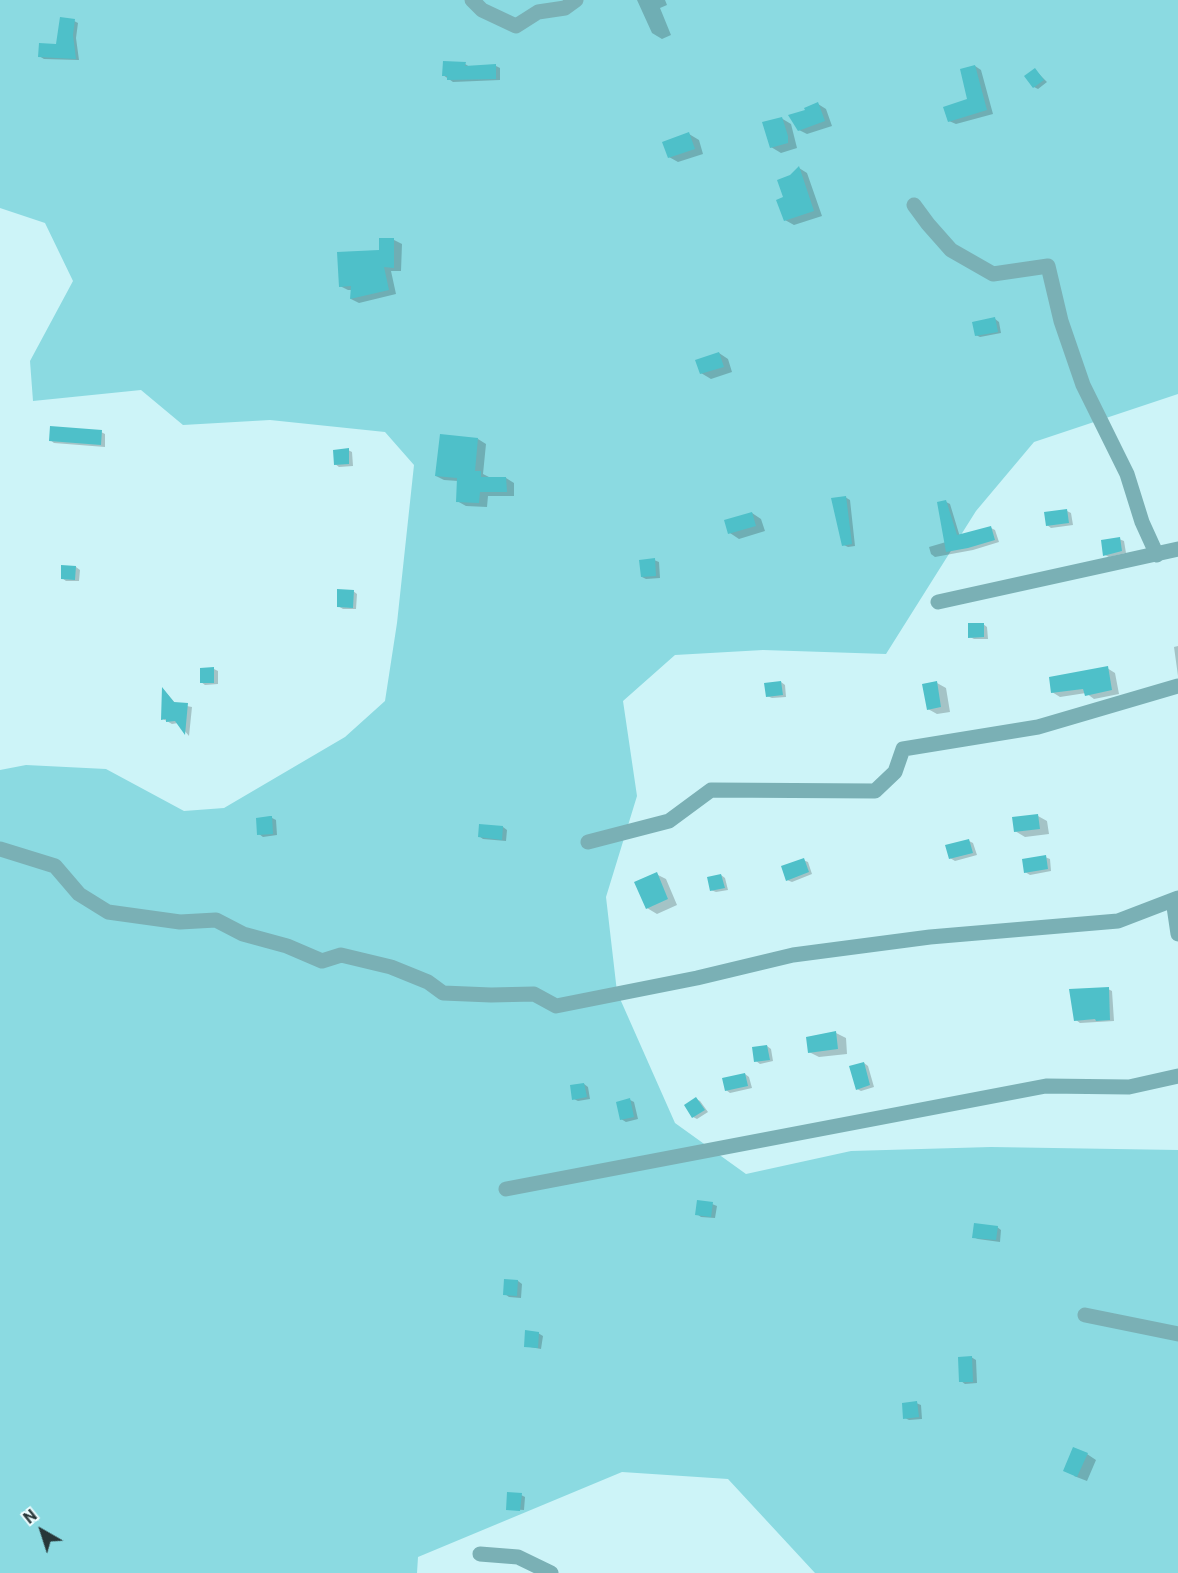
<!DOCTYPE html>
<html>
<head>
<meta charset="utf-8">
<style>
  body { margin:0 }
  #map { position:relative; width:1178px; height:1573px; overflow:hidden; background:#cdf4f8; font-family:Roboto,sans-serif }
  canvas { display:block }
  .north { position:absolute; left:12px; top:1501px; width:60px; height:60px; -webkit-text-stroke:4px #edfcfe; paint-order:stroke; rotate:321deg; font-size:16px; font-weight:700; line-height:24px; text-align:center; color:#273638 }
  .north::after { content:''; display:block; margin:auto; width:21px; height:27px; background:#273638; clip-path:polygon(50% 0,100% 100%,50% 72%,0 100%) }
</style>
</head>
<body>
<div id="map">
<canvas width="1178" height="1573"></canvas>
<div class="north">N</div>
</div>
<script>
const ctx = document.querySelector('canvas').getContext('2d');
ctx.lineJoin = 'round';
function paint(path, color) { ctx.fillStyle = color; ctx.fill(path, 'evenodd'); }
function trace(path, color, width, dash) { ctx.strokeStyle = color; ctx.lineWidth = width; ctx.lineCap = dash ? 'butt' : 'round'; ctx.setLineDash(dash || []); ctx.stroke(path); }
paint(new Path2D(`
  M0 0H1178V394L1034 442 976 511 886 654 763 650 675 655 623 701 637 796 606 897 617 992 675 1123 746 1174 851 1151 991 1147 1178 1150V1573H815L728 1479 622 1472 418 1557 417 1573H0V770L26 765 106 769 184 811 224 808 345 737 385 701 397 623 414 465 385 432 270 420 183 425 141 390 33 401 30 361 73 281 45 223 0 208Z`), '#8bdae1');
paint(new Path2D(`
  M637 0H665L667 5 660 8 671 35 662 39 652 33Z
  M74 21 78 23 76 38 79 60 44 59 39 56 58 45Z
  M465 64 470 67 496 66 500 68V80L453 82 443 75Z
  M975 66 981 70 993 114 956 124 949 121 969 100Z
  M1035 70 1047 82 1038 89 1034 87Z
  M818 104 826 109 832 126 807 134 799 130 806 111Z
  M781 118 791 124 797 148 781 153 771 147Z
  M689 134 699 140 703 154 678 162 669 157Z
  M799 168 807 173 822 216 794 225 785 220V198L791 176Z
  M394 240 402 244 401 271H391L396 294 359 303 351 299 352 290H348L340 286Z
  M995 319 999 322 1001 333 980 337 976 335Z
  M719 353 728 359 732 372 711 379 701 373Z
  M101 432 105 434V447L54 443 50 440Z
  M478 439 486 444 483 474 489 477 506 478 514 483V496H488L487 507 466 506 457 501 458 481 444 480 436 476Z
  M348 450 352 452 353 466 339 467 335 464Z
  M845 497 850 500 855 546 848 547 844 545Z
  M946 502 950 504 960 537 991 528 995 530 999 542 973 550 935 557 931 554 929 547 946 542Z
  M1067 511 1071 513 1073 525 1051 528 1047 525Z
  M752 513 761 519 765 531 739 539 730 533Z
  M1119 539 1124 541 1126 553 1109 557 1105 555Z
  M654 560 659 562 660 578 646 579 642 577Z
  M63 567H76L80 570 79 581H66L62 578Z
  M353 591 357 594 356 609H343L338 606Z
  M983 624 987 627 988 639H974L970 637Z
  M1178 646V676L1174 647Z
  M1107 668 1115 673 1119 694 1094 699 1086 693 1060 697 1052 692Z
  M214 669 218 671V684L205 685 201 682Z
  M781 682 785 685 786 697 772 698 767 696Z
  M937 683 946 688 950 712 937 714 928 709Z
  M163 689 176 704 192 707 189 736 178 723 172 724 163 719Z
  M1038 816 1047 821 1049 834 1025 837 1015 831Z
  M272 818 276 820 277 835 263 837 259 834Z
  M503 827 507 830 506 841 483 839 479 836Z
  M969 841 973 843 977 855 955 861 950 858Z
  M1045 857 1050 859 1051 871 1030 875 1025 872Z
  M803 860 808 862 812 874 792 882 787 880Z
  M656 874 666 879 677 905 657 914 647 908Z
  M721 875 725 878 728 890 716 892 711 890Z
  M1108 989 1112 991 1114 1021 1080 1023 1076 1020Z
  M836 1033 846 1038 847 1054 819 1057 809 1052Z
  M767 1046 771 1049 773 1061 760 1064 756 1061Z
  M864 1063 868 1066 874 1087 861 1091 857 1089Z
  M745 1074 749 1077 752 1088 730 1093 726 1090Z
  M584 1084 588 1087 590 1099 578 1101 574 1099Z
  M696 1099 700 1101 708 1112 697 1119 693 1117Z
  M630 1100 634 1102 638 1119 626 1122 621 1119Z
  M712 1204 717 1206 715 1218 701 1217 697 1214Z
  M997 1227 1001 1230 1000 1242 978 1239 973 1237Z
  M506 1280 518 1281 522 1284 521 1298 509 1297 505 1294Z
  M538 1333 543 1336 541 1349 525 1346Z
  M971 1357 976 1360 977 1383 965 1384 961 1381Z
  M916 1403 921 1405 922 1419 909 1420 905 1418Z
  M1087 1454 1096 1460 1087 1481 1074 1476Z
  M521 1495 525 1497 524 1510 508 1509Z`), '#0003');
paint(new Path2D(`
  M60 17 75 19 73 35 76 59 38 57 39 43 56 44Z
  M443 61 466 62 465 66 496 64V79L447 80V76H442Z
  M975 65 987 110 948 122 943 107 967 99 960 69Z
  M1035 68 1044 80 1033 88 1024 76Z
  M818 102 825 121 798 131 788 115 805 110 804 108Z
  M782 117 788 136V143L770 148 762 122Z
  M689 132 695 149 668 158 662 142Z
  M799 166 814 211 784 221 776 200 783 197 777 180 790 175Z
  M379 238H394V268L384 267 389 290 350 299 351 286 339 287 337 252 379 250Z
  M995 317 998 332 975 336 972 322Z
  M719 352 724 367 700 374 695 360Z
  M50 426 102 430 101 445 49 441Z
  M440 434 478 438 475 471H481V477H506L507 492H480L479 503 456 502 457 478 435 476Z
  M349 448V464L334 465 333 450Z
  M846 496 852 544 842 546 831 498Z
  M946 500 957 535 991 526 995 540 968 548 946 552 937 502Z
  M1067 509 1069 523 1046 526 1044 512Z
  M752 512 756 526 728 534 724 520Z
  M1120 537 1122 551 1103 556 1101 540Z
  M655 558 656 576 641 577 639 560Z
  M61 565 76 566 75 580 61 579Z
  M337 589 354 590 353 608 337 607Z
  M968 623H984V637L968 638Z
  M1108 666 1112 690 1085 696 1083 689 1051 693 1049 677Z
  M214 667V683H200V668Z
  M781 681 783 695 766 697 764 683Z
  M937 681 941 707 927 710 922 684Z
  M162 687 174 702 188 703 185 735 175 721 166 722V719L161 720Z
  M1038 814 1040 829 1014 832 1012 817Z
  M270 816H272L273 834 257 835 256 818Z
  M479 824 503 826 502 840 478 837Z
  M969 839 973 853 949 859 945 845Z
  M1046 855 1048 869 1024 873 1022 859Z
  M804 858 809 872 786 881 781 866Z
  M657 872 668 899 646 909 634 882Z
  M721 874 725 888 710 891 707 877Z
  M1109 987 1110 1020 1096 1021 1095 1019 1074 1021 1069 989Z
  M836 1031 838 1049 808 1053 806 1037Z
  M767 1045 770 1060 754 1062 752 1047Z
  M864 1062 870 1085 856 1090 849 1066Z
  M745 1073 748 1086 725 1091 722 1078Z
  M584 1083 587 1097 572 1100 570 1085Z
  M696 1097 705 1110 692 1118 684 1105Z
  M630 1098 634 1117 620 1120 616 1102Z
  M697 1200 713 1202 711 1217 695 1215Z
  M974 1223 998 1226 996 1240 972 1238Z
  M504 1279 518 1280 517 1296 503 1295Z
  M525 1330 539 1332 538 1348 524 1347Z
  M972 1356 973 1382H959L958 1357Z
  M917 1401 919 1417 903 1419 902 1403Z
  M1073 1447 1088 1453 1077 1477 1063 1471Z
  M507 1492 522 1493 520 1511 506 1510Z`), '#4ec0c9');
trace(new Path2D(`
  M472 0 482 10 516 26 538 12 565 8 576 0
  M914 205 928 224 951 250 993 274 1048 266 1061 321 1083 385 1127 474 1142 522 1157 555
  M938 602 1178 549
  M588 842 669 821 711 790 875 791 895 772 903 749 1038 727 1178 686
  M0 849 55 866 79 894 108 912 180 922 216 920 243 934 287 946 322 961 341 955 391 967 428 982 443 993 491 995 534 994 556 1006 697 978 793 955 930 937 1118 921 1178 898
  M1173 900 1178 934
  M506 1189 1046 1086 1129 1087 1178 1076
  M1085 1315 1178 1334
  M480 1554 518 1557 551 1573`), '#7ab0b5', 15);
</script>
</body>
</html>
